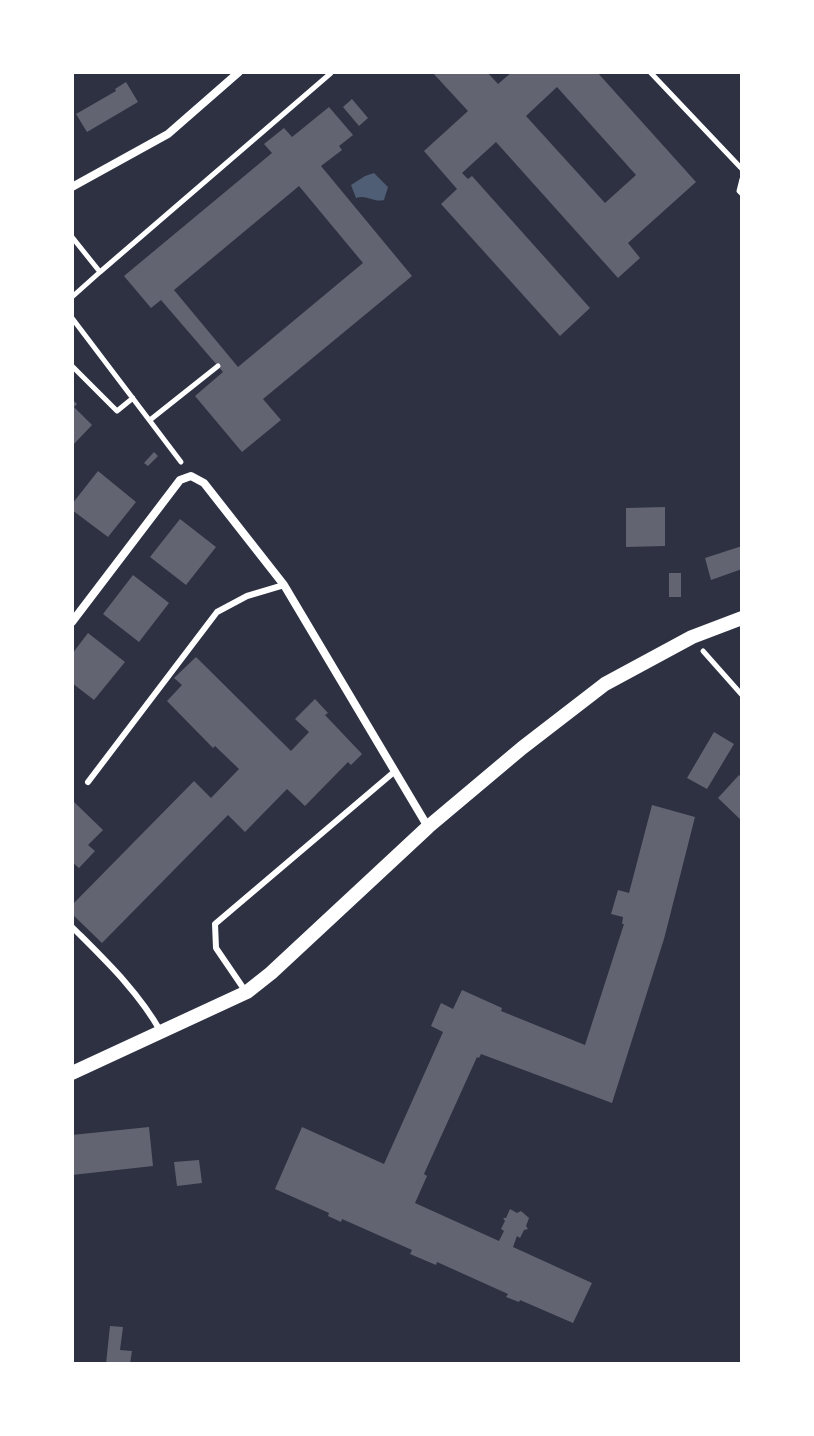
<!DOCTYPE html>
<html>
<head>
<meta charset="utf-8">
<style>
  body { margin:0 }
  #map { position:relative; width:814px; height:1436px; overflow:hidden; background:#2d3142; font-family:Roboto,sans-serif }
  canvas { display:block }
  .frame { position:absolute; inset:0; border:74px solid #fff; pointer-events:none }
</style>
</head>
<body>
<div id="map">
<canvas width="814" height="1436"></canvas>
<div class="frame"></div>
</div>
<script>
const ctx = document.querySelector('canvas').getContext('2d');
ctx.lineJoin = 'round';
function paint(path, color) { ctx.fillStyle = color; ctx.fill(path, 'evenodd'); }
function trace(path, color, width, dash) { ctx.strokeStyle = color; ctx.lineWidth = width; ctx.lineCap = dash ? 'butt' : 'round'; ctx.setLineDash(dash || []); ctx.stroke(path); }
paint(new Path2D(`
  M374 173 388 187 384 200C374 203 366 194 356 198L351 185 365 176Z`), '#4f5d75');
paint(new Path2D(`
  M432 72H487L498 84 512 72H597L696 182 628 243 640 258 618 278 496 142 462 173 468 179 472 176 590 308 560 336 441 204 457 189 424 151 468 111ZM557 87 636 175 605 203 526 116Z
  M126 82 138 102 87 132 76 114 116 91 115 89Z
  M352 99 368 118 359 126 343 107Z
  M329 107 353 135 339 146 342 150 321 166 412 276 263 399 281 420 242 452 195 396 223 372 161 300 151 308 124 276 272 153 264 144 284 128 292 137ZM299 186 363 263 238 367 174 290Z
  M72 399 77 404 74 407 92 425 74 444 72 442Z
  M154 452 158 456 148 466 144 463Z
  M98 471 136 502 108 537 72 510V504Z
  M665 507V546L626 547V508Z
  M180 519 216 547 186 585 150 557Z
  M742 546V569L711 580 705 558Z
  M669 573H681V597H669Z
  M133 575 169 603 139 642 103 614Z
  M88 633 125 662 94 700 72 683V654Z
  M196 657 291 751 309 732 295 719 315 699 328 713 325 715 362 754 351 765 348 762 305 806 287 789 245 832 228 815 102 943 72 914V905L194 781 211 798 239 769 215 746 213 748 167 701 182 685 174 678Z
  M714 732 734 744 707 789 687 778Z
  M739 775 742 777V821L718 798Z
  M72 800 103 830 88 845 95 851 79 868 72 862Z
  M652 805 695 817 664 939 612 1103 481 1054 479 1058 477 1057 424 1174 427 1176 415 1203 499 1241 504 1231 501 1229 505 1221 503 1218H506L510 1209 517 1213 521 1211 529 1218 526 1226 528 1229 524 1230 520 1238 517 1236 513 1247 592 1283 573 1323 520 1300 519 1302 506 1297 508 1294 437 1262 436 1265 410 1254 412 1250 342 1219 341 1222 328 1216 329 1213 275 1189 302 1127 384 1164 443 1032 431 1026 441 1003 453 1009 462 990 502 1008 501 1011 585 1045 624 924H622L623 917 611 914 618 890 629 893Z
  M149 1127 153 1166 72 1175V1135Z
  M199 1160 202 1183 177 1186 174 1162Z
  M110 1326 123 1327 120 1350 132 1351 130 1364H106Z`), '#626471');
trace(new Path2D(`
  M650 72 742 169
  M742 179 739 191 742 194
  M72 237 100 272 72 297
  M100 272 331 73
  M72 318 181 462
  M72 366 117 411 133 398
  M150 420 218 366
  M703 651 742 695`), '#fff', 5);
trace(new Path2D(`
  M88 782 217 612 247 596 284 585
  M72 927C105 960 138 991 161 1032
  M246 992 216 948 215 924 394 772`), '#fff', 6);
trace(new Path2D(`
  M72 187 168 134 239 72
  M72 622 180 480 191 476 204 483 284 585 428 827`), '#fff', 8);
trace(new Path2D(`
  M72 1073 247 992 271 973 428 827 522 748 605 684 692 637 742 618`), '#fff', 14);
</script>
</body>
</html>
